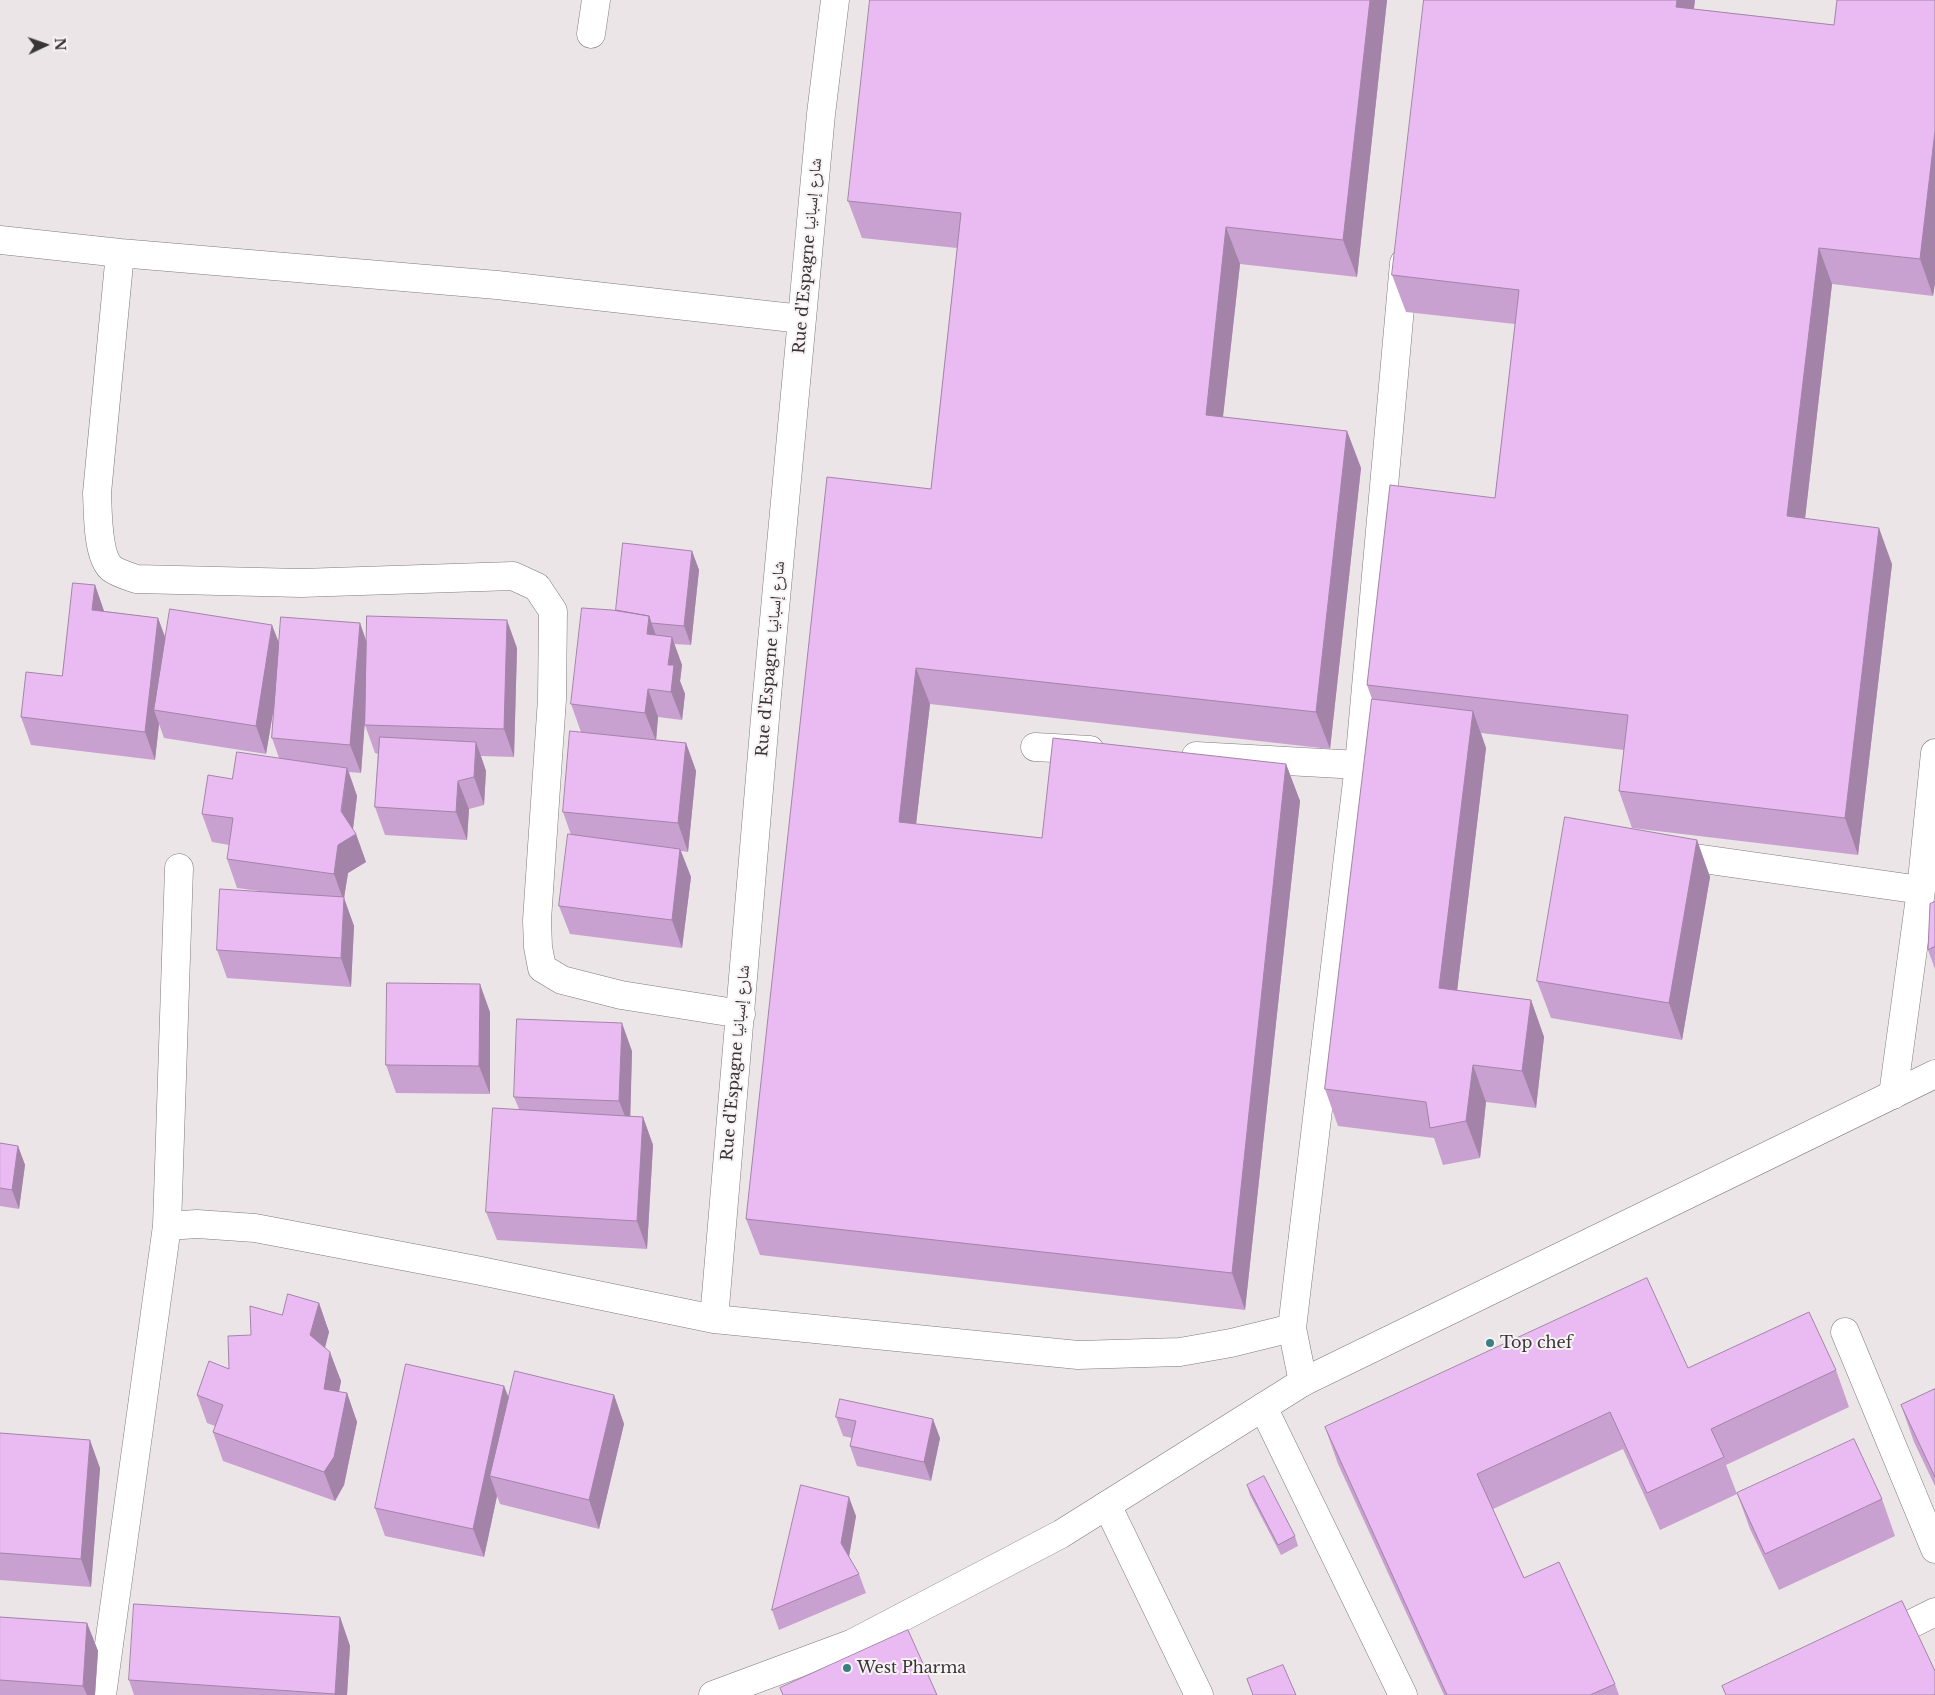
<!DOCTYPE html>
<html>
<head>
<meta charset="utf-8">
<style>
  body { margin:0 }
  #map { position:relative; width:1935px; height:1695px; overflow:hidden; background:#ebe5e7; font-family:"Libre Baskerville",serif }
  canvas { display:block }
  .north { position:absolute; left:20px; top:20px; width:50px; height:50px; -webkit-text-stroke:4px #f8f2f5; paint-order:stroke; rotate:87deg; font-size:14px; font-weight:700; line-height:20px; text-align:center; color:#373536 }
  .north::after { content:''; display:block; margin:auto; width:18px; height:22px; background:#373536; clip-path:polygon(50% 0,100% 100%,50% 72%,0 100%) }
</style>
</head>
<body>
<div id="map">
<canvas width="1935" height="1695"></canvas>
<div class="north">N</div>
</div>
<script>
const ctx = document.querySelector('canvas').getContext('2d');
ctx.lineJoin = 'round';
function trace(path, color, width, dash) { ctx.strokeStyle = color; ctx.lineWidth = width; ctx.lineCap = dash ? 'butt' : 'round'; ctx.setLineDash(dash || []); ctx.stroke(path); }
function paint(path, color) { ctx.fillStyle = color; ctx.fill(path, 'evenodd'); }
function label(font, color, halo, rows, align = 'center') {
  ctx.font = font + ' "Libre Baskerville","Noto Naskh Arabic",serif'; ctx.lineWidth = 4; ctx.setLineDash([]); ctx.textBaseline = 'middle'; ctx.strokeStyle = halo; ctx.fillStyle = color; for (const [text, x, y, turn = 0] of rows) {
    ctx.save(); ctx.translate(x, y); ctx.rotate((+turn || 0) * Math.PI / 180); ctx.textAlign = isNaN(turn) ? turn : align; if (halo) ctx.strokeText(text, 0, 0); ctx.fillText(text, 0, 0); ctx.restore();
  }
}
const minor = new Path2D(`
  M591 34 596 0
  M0 240 120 253 497 285 802 319
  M120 253 97 493C98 511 97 555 111 568 117 573 128 576 136 579L301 583 513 576 537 587 553 611 552 699 537 920 538 947 542 968 562 980 621 995 741 1014
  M1035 747 1090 750
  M1196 756 1359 765
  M1667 854 1921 890
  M1893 1095 1921 890 1935 753
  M167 1226 179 868
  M714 1319 767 695 821 114 835 0
  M1845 1332 1935 1549
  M1303 1382 1292 1328 1359 765 1404 263
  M1263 1407 1403 1695
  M1107 1505 1199 1695
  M1881 1639 1935 1612
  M102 1695 167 1226 197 1224 255 1228 476 1270 714 1319 1078 1355 1180 1352 1231 1343 1292 1328`);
const tertiary = new Path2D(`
  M713 1695 853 1643 1061 1534 1303 1382 1935 1074`);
trace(minor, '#807a7c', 29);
trace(tertiary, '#807a7c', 29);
trace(minor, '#fff', 28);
trace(tertiary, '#fff', 28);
paint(new Path2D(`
  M1387 0 1357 277 1240 264 1223 417 1347 431 1361 468 1330 749 930 704 916 824 1042 838 1286 764 1300 801 1245 1310 760 1255 746 1219 931 489 957 248 862 238 848 201Z
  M1695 0 1694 9 1834 25 1935 0V283L1933 296 1832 284 1805 519 1892 564 1858 855 1632 828 1619 791 1624 750 1481 733 1486 748 1457 991 1531 1000 1544 1037 1536 1108 1486 1102 1480 1158 1443 1165 1434 1138 1338 1126 1325 1089 1372 699 1367 685 1495 498 1515 324 1406 312 1392 275Z
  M692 551 699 570 691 645 674 644 682 665 680 681 685 694 682 720 658 717 656 740 686 743 696 771 688 852 681 851 691 877 682 948 570 934 559 906 571 835 563 812 581 732 571 704 616 610Z
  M95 585 104 611 158 618 166 639 279 644 360 623 366 641 517 648 514 757 481 756 486 771 484 805 469 809 467 840 385 835 375 807 378 754 375 753 365 725V720L361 773 349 772 357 796 353 830 356 834 366 862 348 873 344 898 354 926 351 987 227 978 217 950 274 893 237 888 227 859 229 845 212 842 202 814 232 779 279 758 272 738 274 707 266 754 164 738 159 724 155 760 31 745 21 717 62 676Z
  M1697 840 1710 877 1682 1040 1551 1018 1537 981Z
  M1935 902V969L1928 950Z
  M490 1012V1094L396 1093 386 1065Z
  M632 1051 630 1116 643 1117 653 1145 647 1249 497 1240 486 1212 519 1109 514 1097Z
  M0 1143 18 1146 25 1165 19 1209 0 1206Z
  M319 1303 329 1332 325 1347 341 1381 339 1392 347 1393 357 1422 344 1485 335 1501 223 1461 213 1432 215 1426 207 1423 197 1395 229 1369 251 1335 282 1315Z
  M1688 1368 1836 1370 1849 1407 1726 1465 1737 1494 1660 1530 1623 1449 1493 1509 1524 1578 1615 1684 1619 1695H1444L1338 1464 1325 1427Z
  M504 1386 509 1398 614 1395 624 1424 599 1529 500 1504 497 1496 484 1557 385 1536 375 1508Z
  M1935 1389V1486L1914 1442 1901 1405Z
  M836 1417 940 1438 931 1481 857 1466 850 1446 852 1438 843 1436Z
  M0 1433 100 1468 91 1587 0 1580Z
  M1247 1485 1295 1536 1298 1546 1281 1555 1250 1495Z
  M1737 1493 1882 1499 1895 1536 1779 1590 1750 1529Z
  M856 1516 849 1557 859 1574 866 1593 779 1630 772 1610Z
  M0 1617 87 1623 98 1651 95 1695H0Z
  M340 1617 350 1646 347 1695H134L129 1680Z`), '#c9a1d0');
paint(new Path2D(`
  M1370 0H1387L1357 277 1343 240Z
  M1677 0H1695L1689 43 1676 7Z
  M1935 131V283L1933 296 1920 259Z
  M1226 227 1240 264 1219 452 1206 415Z
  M1819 248 1832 284 1801 553 1787 516Z
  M1347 431 1361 468 1330 749 1316 712Z
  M1879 528 1892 564 1858 855 1845 818Z
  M692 551 699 570 691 645 684 626Z
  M95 585 105 614 92 610Z
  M649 616 659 644 647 634Z
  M158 618 168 646 154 710 159 724 155 760 145 732Z
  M507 620 517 648 514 757 504 729Z
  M360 623 370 652 361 773 350 745Z
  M272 625 283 653 266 754 256 726Z
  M672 637 682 665 680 681 685 694 682 720 671 692 668 665Z
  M916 668 930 704 912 859 899 822Z
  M648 689 658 717 656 741 645 713Z
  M1473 711 1486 748 1453 1025 1439 988Z
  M476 742 486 771 484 805 474 777Z
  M686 743 696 771 688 852 678 823Z
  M1286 764 1300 801 1245 1310 1232 1273Z
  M347 768 357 796 352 836 356 834 366 862 348 873 344 898 354 926 351 987 341 958 344 902 334 874Z
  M458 781 469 809 467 840 456 812Z
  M1697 840 1710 877 1682 1040 1669 1003Z
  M680 849 691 877 682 948 672 920Z
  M480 984 490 1012V1094L479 1066Z
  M1531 1000 1544 1037 1536 1108 1522 1071Z
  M622 1023 632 1051 630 1129 619 1101Z
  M1473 1065 1486 1102 1480 1158 1466 1121Z
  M643 1117 653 1145 647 1249 637 1221Z
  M18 1146 25 1165 19 1209 12 1190Z
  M319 1303 329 1332 321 1363 310 1335Z
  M330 1352 341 1381 334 1417 324 1389Z
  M504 1386 515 1415 490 1476 497 1496 484 1557 473 1529Z
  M347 1393 357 1422 344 1485 335 1501 324 1472Z
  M614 1395 624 1424 599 1529 589 1500Z
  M933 1419 940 1438 931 1481 924 1462Z
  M90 1440 100 1468 91 1587 81 1559Z
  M849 1497 856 1516 848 1562 841 1543Z
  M340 1617 350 1646 347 1695H335V1694Z
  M87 1623 98 1651 95 1695H87L83 1686Z`), '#a483a9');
const building = new Path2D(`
  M870 0H1370L1343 240 1226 227 1206 415 1347 431 1316 712 916 668 899 822 1042 838 1053 738 1286 764 1232 1273 746 1219 827 477 931 489 961 213 848 201Z
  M1424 0H1677L1676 7 1834 25 1837 0H1935V131L1920 259 1819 248 1787 516 1879 528 1845 818 1619 791 1628 715 1367 685 1390 485 1495 498 1519 290 1392 275Z
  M623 543 692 551 684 626 651 623 649 616 616 610Z
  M73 583 95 585 92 610 158 618 145 732 21 717 26 672 62 676Z
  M582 608 612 610 649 616 647 634 672 637 668 665H674L671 692 648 689 645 713 571 704Z
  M170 609 272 625 256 726 154 710Z
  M367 616 507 620 504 729 365 725Z
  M281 617 360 623 350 745 272 738Z
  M1372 699 1473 711 1439 988 1531 1000 1522 1071 1473 1065 1466 1121 1430 1128 1426 1102 1325 1089Z
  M570 731 686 743 678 823 563 812Z
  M380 737 476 742 474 777 458 781 456 812 375 807Z
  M237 752 347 768 341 811 356 834 338 845 334 874 227 859 233 818 202 814 208 775 232 779Z
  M1565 817 1697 840 1669 1003 1537 981Z
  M568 834 680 849 672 920 559 906Z
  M220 889 344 897 341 958 217 950Z
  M1935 902V946L1928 950 1930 904Z
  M387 983 480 984 479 1066 386 1065Z
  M517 1019 622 1023 619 1101 514 1097Z
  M493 1108 643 1117 637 1221 486 1212Z
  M0 1143 18 1146 12 1190 0 1188Z
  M1647 1278 1688 1368 1809 1312 1836 1370 1711 1429 1724 1457 1647 1493 1610 1412 1477 1474 1524 1578 1559 1562 1615 1684 1590 1695H1447L1325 1427Z
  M288 1294 319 1303 310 1335 330 1352 324 1389 347 1393 334 1457 324 1472 213 1432 223 1405 197 1395 209 1361 229 1369 228 1336 251 1335 250 1306 282 1315Z
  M406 1364 504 1386 473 1529 375 1508Z
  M515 1371 614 1395 589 1500 490 1476Z
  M1935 1389V1477L1901 1405Z
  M840 1399 933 1419 924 1462 850 1446 856 1421 836 1417Z
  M0 1433 90 1440 81 1559 0 1553Z
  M1854 1439 1882 1499 1765 1554 1737 1493Z
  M1264 1476 1295 1536 1278 1545 1247 1485Z
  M801 1485 849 1497 841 1543 859 1574 772 1610Z
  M1902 1601 1935 1671V1695H1726L1722 1686Z
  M134 1604 340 1617 335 1694 129 1680Z
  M0 1617 87 1623 83 1686 0 1680Z
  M908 1630 937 1695H783L780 1688Z
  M1283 1665 1296 1695H1253L1247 1679Z`);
paint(building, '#eabbf2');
trace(building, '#a483a9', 1);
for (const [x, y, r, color] of [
  [1490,1343,5,"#388081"],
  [847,1668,5,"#388081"]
]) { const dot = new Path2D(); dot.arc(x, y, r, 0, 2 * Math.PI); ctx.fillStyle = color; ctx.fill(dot); trace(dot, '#f8f2f5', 2); }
label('16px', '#373536', '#f8f2f5', [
  ["Rue d'Espagne شارع إسبانيا",808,256,-85],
  ["Rue d'Espagne شارع إسبانيا",771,659,-85],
  ["Rue d'Espagne شارع إسبانيا",736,1063,-85]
]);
label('16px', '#373536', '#f8f2f5', [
  ["Top chef",1500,1343],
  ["West Pharma",857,1668]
], 'left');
</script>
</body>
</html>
